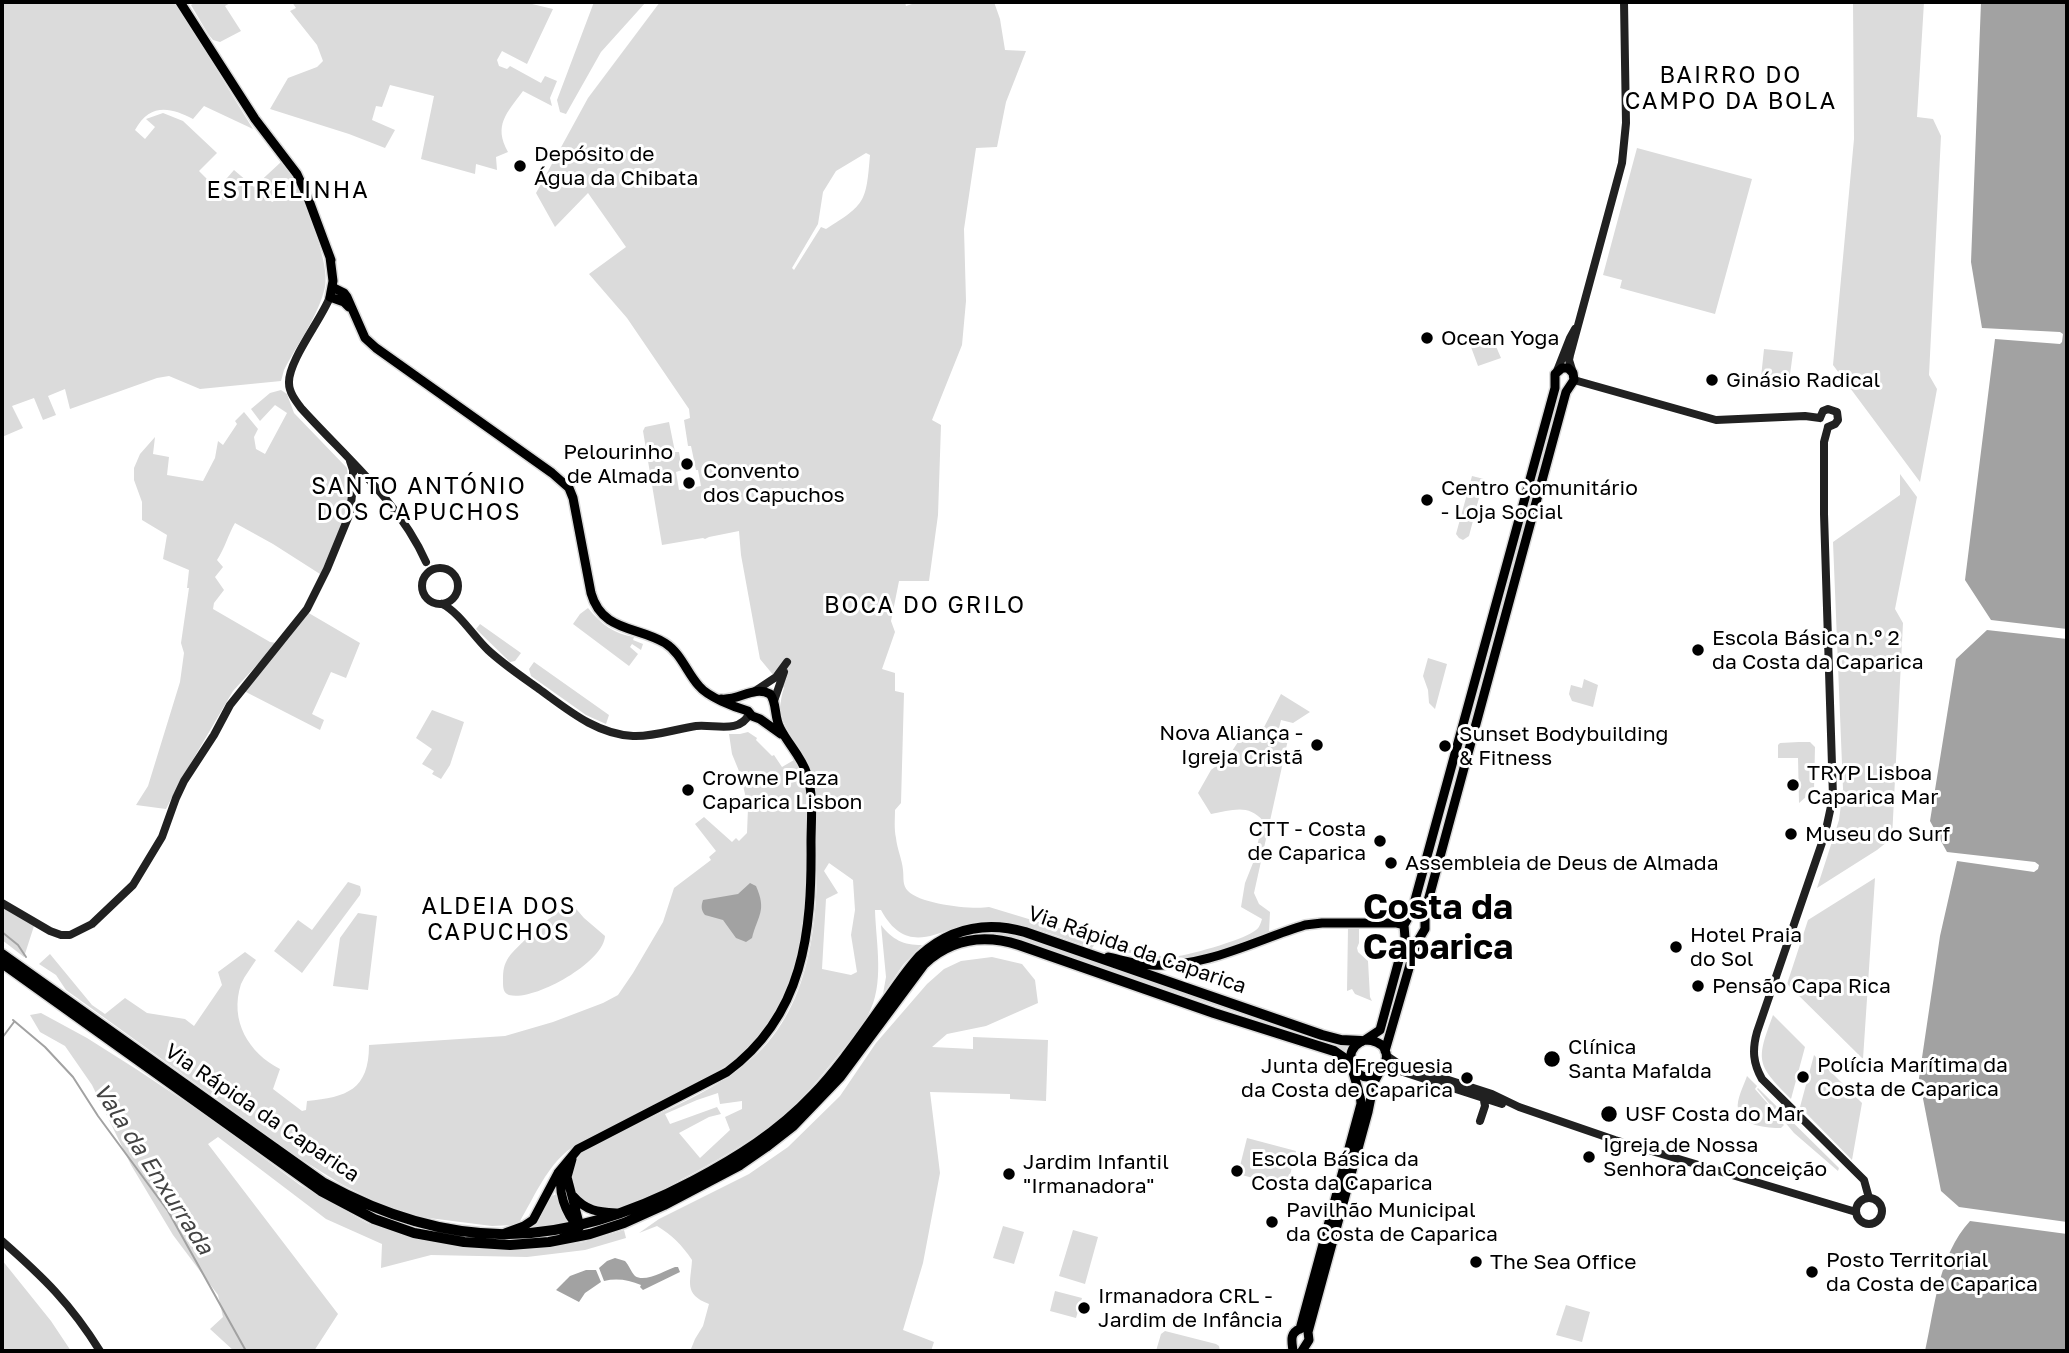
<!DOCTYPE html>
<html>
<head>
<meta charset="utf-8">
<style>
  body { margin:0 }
  #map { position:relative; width:2069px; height:1353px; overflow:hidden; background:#fff; font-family:"Golos Text",sans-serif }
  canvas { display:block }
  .frame { position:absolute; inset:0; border:4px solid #000; pointer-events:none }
</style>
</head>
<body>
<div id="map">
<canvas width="2069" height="1353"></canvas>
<div class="frame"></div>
</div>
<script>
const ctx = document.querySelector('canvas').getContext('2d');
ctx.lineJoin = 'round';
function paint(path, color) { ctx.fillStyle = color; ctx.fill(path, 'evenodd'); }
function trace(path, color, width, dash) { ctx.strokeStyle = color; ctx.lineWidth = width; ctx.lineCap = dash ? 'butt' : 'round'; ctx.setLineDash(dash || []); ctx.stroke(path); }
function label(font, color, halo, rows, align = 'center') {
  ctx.font = font + ' "Golos Text",sans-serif'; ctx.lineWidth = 6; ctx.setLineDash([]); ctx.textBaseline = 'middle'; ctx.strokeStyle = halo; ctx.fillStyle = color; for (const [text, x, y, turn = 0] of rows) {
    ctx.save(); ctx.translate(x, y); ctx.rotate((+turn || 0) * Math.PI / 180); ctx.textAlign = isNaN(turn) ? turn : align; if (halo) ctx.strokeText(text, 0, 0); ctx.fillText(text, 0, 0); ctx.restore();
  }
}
paint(new Path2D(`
  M2 2H175L253 129 204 106 193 119C170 107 150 103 135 130L145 139 155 127 146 119 163 113 183 121 217 153 199 171 210 182 207 185 212 189 217 183 220 186 234 170 254 187 281 162 295 181 292 186 268 198 272 202 298 188C307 212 330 262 325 287 318 317 298 343 284 370L281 381 200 389 169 376 157 378 70 409 65 389 48 396 56 415 43 420 34 398 12 406 23 428 2 437Z
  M196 2H217L218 4 221 2H232L225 6 241 31 220 42 213 40 208 34 191 5Z
  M292 2H532V4L553 9 527 64 502 51 497 60 499 66 507 69 510 66 541 83 545 76 557 81 550 98 552 106 523 91C507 113 493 125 508 152L496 157 497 170 476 164 475 174 421 159 434 96 390 85 382 107 376 106 372 120 395 130 385 148 349 134 270 109 288 78 317 67 323 61 317 45 290 11 296 8Z
  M594 2H646L601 52 566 114 560 112 557 100Z
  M660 2H905L906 6 918 2H994L1000 19 1005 50 1026 51 1006 102 997 147 976 148 964 229 966 301 962 345 932 420 941 425 938 515 929 581H899L891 621 895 632 882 669 895 673V691L904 693 901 803 895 810C895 819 894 829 896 838 897 849 902 859 903 870 904 878 902 885 908 891 920 904 972 910 989 907L1098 940 1092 948C1061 938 1026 922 992 921 947 920 911 965 881 910H875C876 944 885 984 868 1015 860 1030 847 1044 836 1058 819 1079 802 1099 782 1117 751 1141 717 1161 682 1179 662 1190 641 1202 619 1207 602 1211 586 1207 576 1193 566 1179 572 1168 580 1154 631 1122 691 1105 739 1069 810 1018 818 928 817 848 816 827 816 805 814 784 810 745 769 730 784 688L760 659 741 555 739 531 709 537 705 539 703 538 662 545 643 431 645 427 669 422 675 452H679L682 470 676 472 679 490 701 486 698 470H696L691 446H688L684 420 690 418 689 409 627 318 589 274 626 247 588 193 555 227 536 193 588 98ZM866 153 870 155C866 202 866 204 826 229L821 227 794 270 792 268 818 224 823 192 836 171ZM829 863 853 880 855 910 851 935 857 972 851 975 822 969 826 899 838 893 824 871ZM718 1093 720 1104 742 1101V1109L725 1117 730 1130 700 1158 679 1133 709 1117 721 1114 717 1107 670 1124 665 1114 697 1100Z
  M1853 2H1924L1917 117 1933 119 1941 136 1929 375 1937 389 1920 482 1833 365 1854 139Z
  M1637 148 1752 179 1715 314 1620 288 1622 280 1603 275Z
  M1485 341 1495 344 1501 358 1478 366 1471 347Z
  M1764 349 1793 352 1788 390 1760 387Z
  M281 390 287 394 294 413 347 468 350 503 342 528 320 574 273 544 235 523C228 535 225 548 217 560L223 567 215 577 224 590 214 603 213 609 270 642 277 643 233 691 181 780 166 809 136 805 148 786 180 682 184 653 181 643 189 588H187L189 570 163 559 167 535 142 520V502L134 480V468L140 454 155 437 153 454 169 457 167 475 203 481 215 458 218 441 223 445 237 424 235 421 244 412 258 429 254 437 256 449 265 454 287 413 275 405 260 421 251 409 270 393Z
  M1900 474 1917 497 1895 609 1903 623 1892 838 1877 850 1817 888 1839 820 1843 789 1833 542 1900 495Z
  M1472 476 1484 479 1469 536 1463 540 1459 538 1456 534Z
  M588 608C601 624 614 634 634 637L633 640 643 644 641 650 632 644 630 647 638 654 629 666 573 624 580 614Z
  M307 612 360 643 346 678 331 672 312 714 324 720 320 730 244 691 289 638Z
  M480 624 521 653 515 661 510 662 476 629Z
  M1428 658 1447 664 1435 709 1429 703 1428 690 1423 676Z
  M534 662 609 715 606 724 586 715 531 676 529 669Z
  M1584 679 1598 685 1593 707 1572 701 1569 694 1571 685 1582 688Z
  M1281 694 1310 712 1293 723 1281 720 1278 732 1289 735 1254 893 1259 904 1270 912 1269 932 1204 956 1178 961 1136 955V953L1131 952V953L1105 950 1104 942C1119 948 1152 955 1168 957 1182 958 1242 940 1253 932 1259 929 1260 925 1262 919L1241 907 1245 883 1253 863 1263 821C1248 803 1231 811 1211 814L1198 793 1211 770 1228 757 1244 733 1259 737Z
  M432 710 464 722 450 765 441 779 432 774 434 771 422 764 432 749 416 738Z
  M748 732 757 738 756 740 772 756 774 755 782 767 794 760 791 752C813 789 808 834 806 876 803 948 792 1015 731 1062 715 1074 694 1083 676 1093 665 1098 655 1106 644 1111 620 1124 583 1137 564 1154 545 1171 533 1199 520 1221L513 1225 492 1226 421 1217 379 1203 341 1184 296 1156 66 990 56 975 39 964 50 954 92 1005 105 1014 125 998 147 1013 185 1019 194 1026 222 985 218 972 245 952 256 960C251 968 245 975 241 984 229 1021 249 1053 280 1069L273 1089 302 1111 306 1110 307 1101C347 1097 369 1090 369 1045L505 1036 553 1022 603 1003 618 995 633 973 663 922 674 888 711 860 709 857 716 851 695 824 704 817 732 842 736 838 739 841 747 833 748 808 741 776 732 754 729 734H740Z
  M1799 742H1810L1815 747 1814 790 1799 803 1798 758H1778V745L1780 743Z
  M1875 878 1863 1059 1787 984 1808 920Z
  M348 882 360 886 361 890 360 895 302 973 274 951 298 920 312 930Z
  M571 903 584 918 605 936C604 962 534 1002 509 995 503 993 503 987 503 981 503 974 503 967 507 960 513 948 559 909 571 903Z
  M2 906 34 926 24 957 2 940Z
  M358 913 377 916 368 990 333 986 340 938Z
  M881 925C893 940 903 945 922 945L903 965 883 994 886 977Z
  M1348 928H1359V943L1357 948 1358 952 1368 961 1370 997 1372 1001 1355 994 1352 989 1347 991Z
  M975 932H1011L1348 1044 1345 1052 1332 1045 1309 1037 1005 936C981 932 962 937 940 945Z
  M992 957 1022 964 1035 980 1038 1003 986 1026 947 1034 932 1047 973 1049V1037L1048 1040 1046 1101 1010 1099V1094L930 1092 940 1173 923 1263 903 1330 934 1342 931 1351H685L691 1349 695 1339 703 1326 709 1304C683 1294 691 1282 692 1260 682 1245 672 1235 657 1226L639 1233 659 1219 749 1174 788 1147 840 1096 876 1043 927 984 944 969 961 961Z
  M41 1013 87 1038 136 1069 207 1116 300 1185 367 1223 419 1239 443 1244 469 1248 530 1250 584 1242 624 1230 626 1238 585 1250 527 1257 431 1255 381 1268 382 1244 326 1219 218 1137 208 1144 338 1314 314 1351H234L210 1329 223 1317 218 1295 173 1235 131 1165 92 1085 65 1046 40 1032 30 1015Z
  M1773 1015 1805 1047 1791 1099C1756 1064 1756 1061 1773 1015Z
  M1814 1055 1862 1103 1852 1160 1800 1107Z
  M1747 1076 1757 1086 1755 1089 1782 1120 1780 1121 1784 1125 1781 1128C1768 1128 1740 1126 1738 1109 1736 1100 1744 1085 1747 1076Z
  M1758 1088 1839 1168 1838 1171 1794 1133 1757 1089Z
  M1247 1138 1296 1151 1287 1187 1238 1174Z
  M557 1194 567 1222 527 1229 538 1220 552 1196Z
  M1003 1226 1024 1232 1014 1264 993 1258Z
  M1073 1230 1098 1237 1085 1284 1059 1276Z
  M2 1260 51 1321 71 1351H2Z
  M1055 1291 1082 1298 1076 1318 1050 1311Z
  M1566 1305 1590 1312 1582 1342 1556 1335Z
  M1165 1331 1216 1344 1219 1346 1220 1351H1156L1161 1334Z`), '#dbdbdb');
paint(new Path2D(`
  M1981 2H2067V629L1991 620 1965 580 1995 339 2060 344 2062 342 2063 334 2060 332 1982 328 1971 262Z
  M1987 630 2067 639V1222L1959 1207 1941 1191 1919 1078 1940 936 1957 861 2034 872 2038 869 2039 865 2035 862 1947 852 1930 821 1956 659Z
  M750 883 756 886C767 911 758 915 752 938L746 942 736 938 723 920 705 915C701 910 701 906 703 900L738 894Z
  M1970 1221 2067 1234V1351H1925C1935 1307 1938 1256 1970 1221Z
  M615 1258 625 1261C629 1265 631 1272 635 1276 645 1283 666 1270 675 1267H678L680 1272 643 1290 640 1287 641 1285C629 1280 617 1278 604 1281L599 1268 607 1261Z
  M586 1270H596L601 1282 585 1293 579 1302 556 1290 570 1276Z`), '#a2a2a2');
trace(new Path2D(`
  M2 932 18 945 26 957
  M13 1020 45 1047 73 1077 98 1116 168 1211 246 1351
  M2 1038 14 1022`), '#a2a2a2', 2);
const primary = new Path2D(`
  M180 2 255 119 297 174 308 198 331 260
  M330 257 333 281 330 297 344 302 349 307
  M332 287 344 293 347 297 365 338 376 348 552 473 569 488 573 498 591 593C602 632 637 626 665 643 681 653 687 673 699 686 708 697 734 707 748 711L752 716 760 719 781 734
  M1108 957C1122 960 1137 965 1152 965 1205 968 1256 940 1305 925L1322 923H1396L1404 925
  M1365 1040 1380 1030 1405 938 1404 925 1412 911 1555 388V374L1562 368H1568L1573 373 1574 380 1566 392 1425 912V929L1416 944 1385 1051
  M562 1171C557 1191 565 1213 579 1228
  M573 1196C586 1211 598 1212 616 1213
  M505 1233 524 1226 533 1220 558 1173 578 1149 727 1072C804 1015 812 932 811 843 811 820 814 796 807 774 801 756 788 744 780 728 774 717 777 702 770 694 754 685 739 701 721 699
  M561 1239 574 1230 579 1223 567 1177 572 1159
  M1300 1329 1361 1104C1361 1083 1335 1050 1365 1040 1409 1041 1375 1101 1351 1066
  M1293 1351C1292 1342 1289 1333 1300 1329
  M1302 1351 1309 1340 1308 1332 1368 1112 1374 1082 1379 1073`);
const highway = new Path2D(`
  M2 954 324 1183C454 1254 564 1249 693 1181 738 1157 778 1132 813 1095 841 1066 864 1031 888 998 898 984 908 969 920 956 950 929 986 921 1025 932L1322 1035 1341 1040 1361 1041
  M2 963 321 1191 374 1219 414 1233 464 1242 510 1245 549 1242 590 1234 624 1223 664 1205 740 1165 766 1147 793 1126 840 1077 924 964C952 938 984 934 1019 945L1214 1013 1334 1051 1350 1062`);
trace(primary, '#dbdbdb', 12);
trace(highway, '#dbdbdb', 13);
trace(new Path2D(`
  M330 297C321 320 288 361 289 383 289 392 295 400 301 408 345 457 399 501 426 562
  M1557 371 1570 338 1575 329
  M1573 373 1569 360 1570 355 1622 163 1626 123 1624 2
  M1574 380 1716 420 1805 416 1820 418
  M1820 418 1823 411 1828 409 1837 412 1838 420 1835 424 1828 427
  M1828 427 1824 442V514L1833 797 1825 834 1757 1032C1752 1050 1753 1063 1762 1079L1864 1180 1869 1198
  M422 586a18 18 0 1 1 36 0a18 18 0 1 1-36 0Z
  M442 604C459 612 474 637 488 650 503 664 521 676 539 689 568 710 596 734 633 736 654 737 675 729 696 726 714 724 740 734 749 714
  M755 691 776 677 787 662
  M774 701 784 672
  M2 903 50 931 61 935H70L92 924 133 885 162 837 176 798 184 781 214 735 230 705 307 609 327 569 350 513 353 486V470L350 461
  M1387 1056 1399 1064 1492 1094 1519 1107 1615 1140 1856 1212
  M1382 1071 1397 1070 1502 1104
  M1480 1121 1485 1106 1483 1095
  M1856 1211a13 13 0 1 1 26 0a13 13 0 1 1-26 0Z
  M2 1241C44 1278 70 1303 100 1351`), '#212121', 8);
trace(primary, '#000', 9);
trace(highway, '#000', 10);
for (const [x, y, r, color] of [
  [520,166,7,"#000"],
  [1427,338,7,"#000"],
  [1712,380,7,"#000"],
  [687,464,7,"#000"],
  [689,483,7,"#000"],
  [1427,500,7,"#000"],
  [1698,650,7,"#000"],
  [1317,745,7,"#000"],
  [1445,746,7,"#000"],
  [1793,785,7,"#000"],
  [688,790,7,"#000"],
  [1791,834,7,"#000"],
  [1380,841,7,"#000"],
  [1391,863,7,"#000"],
  [1676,947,7,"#000"],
  [1698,986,7,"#000"],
  [1552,1059,9,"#000"],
  [1803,1077,7,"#000"],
  [1467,1078,7,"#000"],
  [1609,1114,9,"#000"],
  [1589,1157,7,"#000"],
  [1237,1171,7,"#000"],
  [1009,1174,7,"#000"],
  [1272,1222,7,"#000"],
  [1476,1262,7,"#000"],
  [1812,1272,7,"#000"],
  [1084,1308,7,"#000"]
]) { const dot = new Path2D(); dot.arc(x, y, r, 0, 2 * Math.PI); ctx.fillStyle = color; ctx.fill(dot); trace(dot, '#fff', 2.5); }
label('21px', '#000', '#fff', [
  ["Depósito de",534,154],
  ["Água da Chibata",534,178],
  ["Ocean Yoga",1441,338],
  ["Ginásio Radical",1726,380],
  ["Pelourinho",673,452,"right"],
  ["de Almada",673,476,"right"],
  ["Convento",703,471],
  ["dos Capuchos",703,495],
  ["Centro Comunitário",1441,488],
  ["- Loja Social",1441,512],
  ["Escola Básica n.º 2",1712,638],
  ["da Costa da Caparica",1712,662],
  ["Nova Aliança -",1303,733,"right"],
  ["Igreja Cristã",1303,757,"right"],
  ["Sunset Bodybuilding",1459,734],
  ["& Fitness",1459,758],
  ["TRYP Lisboa",1807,773],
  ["Caparica Mar",1807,797],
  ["Crowne Plaza",702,778],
  ["Caparica Lisbon",702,802],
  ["CTT - Costa",1366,829,"right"],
  ["de Caparica",1366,853,"right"],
  ["Museu do Surf",1805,834],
  ["Assembleia de Deus de Almada",1405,863],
  ["Hotel Praia",1690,935],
  ["do Sol",1690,959],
  ["Pensão Capa Rica",1712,986],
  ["Clínica",1568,1047],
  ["Santa Mafalda",1568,1071],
  ["Polícia Marítima da",1817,1065],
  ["Costa de Caparica",1817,1089],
  ["Junta de Freguesia",1453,1066,"right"],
  ["da Costa de Caparica",1453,1090,"right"],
  ["USF Costa do Mar",1625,1114],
  ["Igreja de Nossa",1603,1145],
  ["Senhora da Conceição",1603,1169],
  ["Escola Básica da",1251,1159],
  ["Costa da Caparica",1251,1183],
  ["Jardim Infantil",1023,1162],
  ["\"Irmanadora\"",1023,1186],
  ["Pavilhão Municipal",1286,1210],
  ["da Costa de Caparica",1286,1234],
  ["Posto Territorial",1826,1260],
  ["da Costa de Caparica",1826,1284],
  ["The Sea Office",1490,1262],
  ["Irmanadora CRL -",1098,1296],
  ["Jardim de Infância",1098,1320]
], 'left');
label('21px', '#000', '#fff', [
  ["Via Rápida da Caparica",1137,950,19],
  ["Via Rápida da Caparica",262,1113,34]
]);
ctx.letterSpacing = '2px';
label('23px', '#000', '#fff', [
  ["BAIRRO DO",1731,76],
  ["CAMPO DA BOLA",1731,102],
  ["ESTRELINHA",288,191],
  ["SANTO ANTÓNIO",419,487],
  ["DOS CAPUCHOS",419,513],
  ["BOCA DO GRILO",925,606],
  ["ALDEIA DOS",499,907],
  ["CAPUCHOS",499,933]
]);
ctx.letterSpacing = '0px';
label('italic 23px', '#434343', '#fff', [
  ["Vala da Enxurrada",153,1169,57]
]);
label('bold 35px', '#000', '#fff', [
  ["Costa da",1438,908],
  ["Caparica",1438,948]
]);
</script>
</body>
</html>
